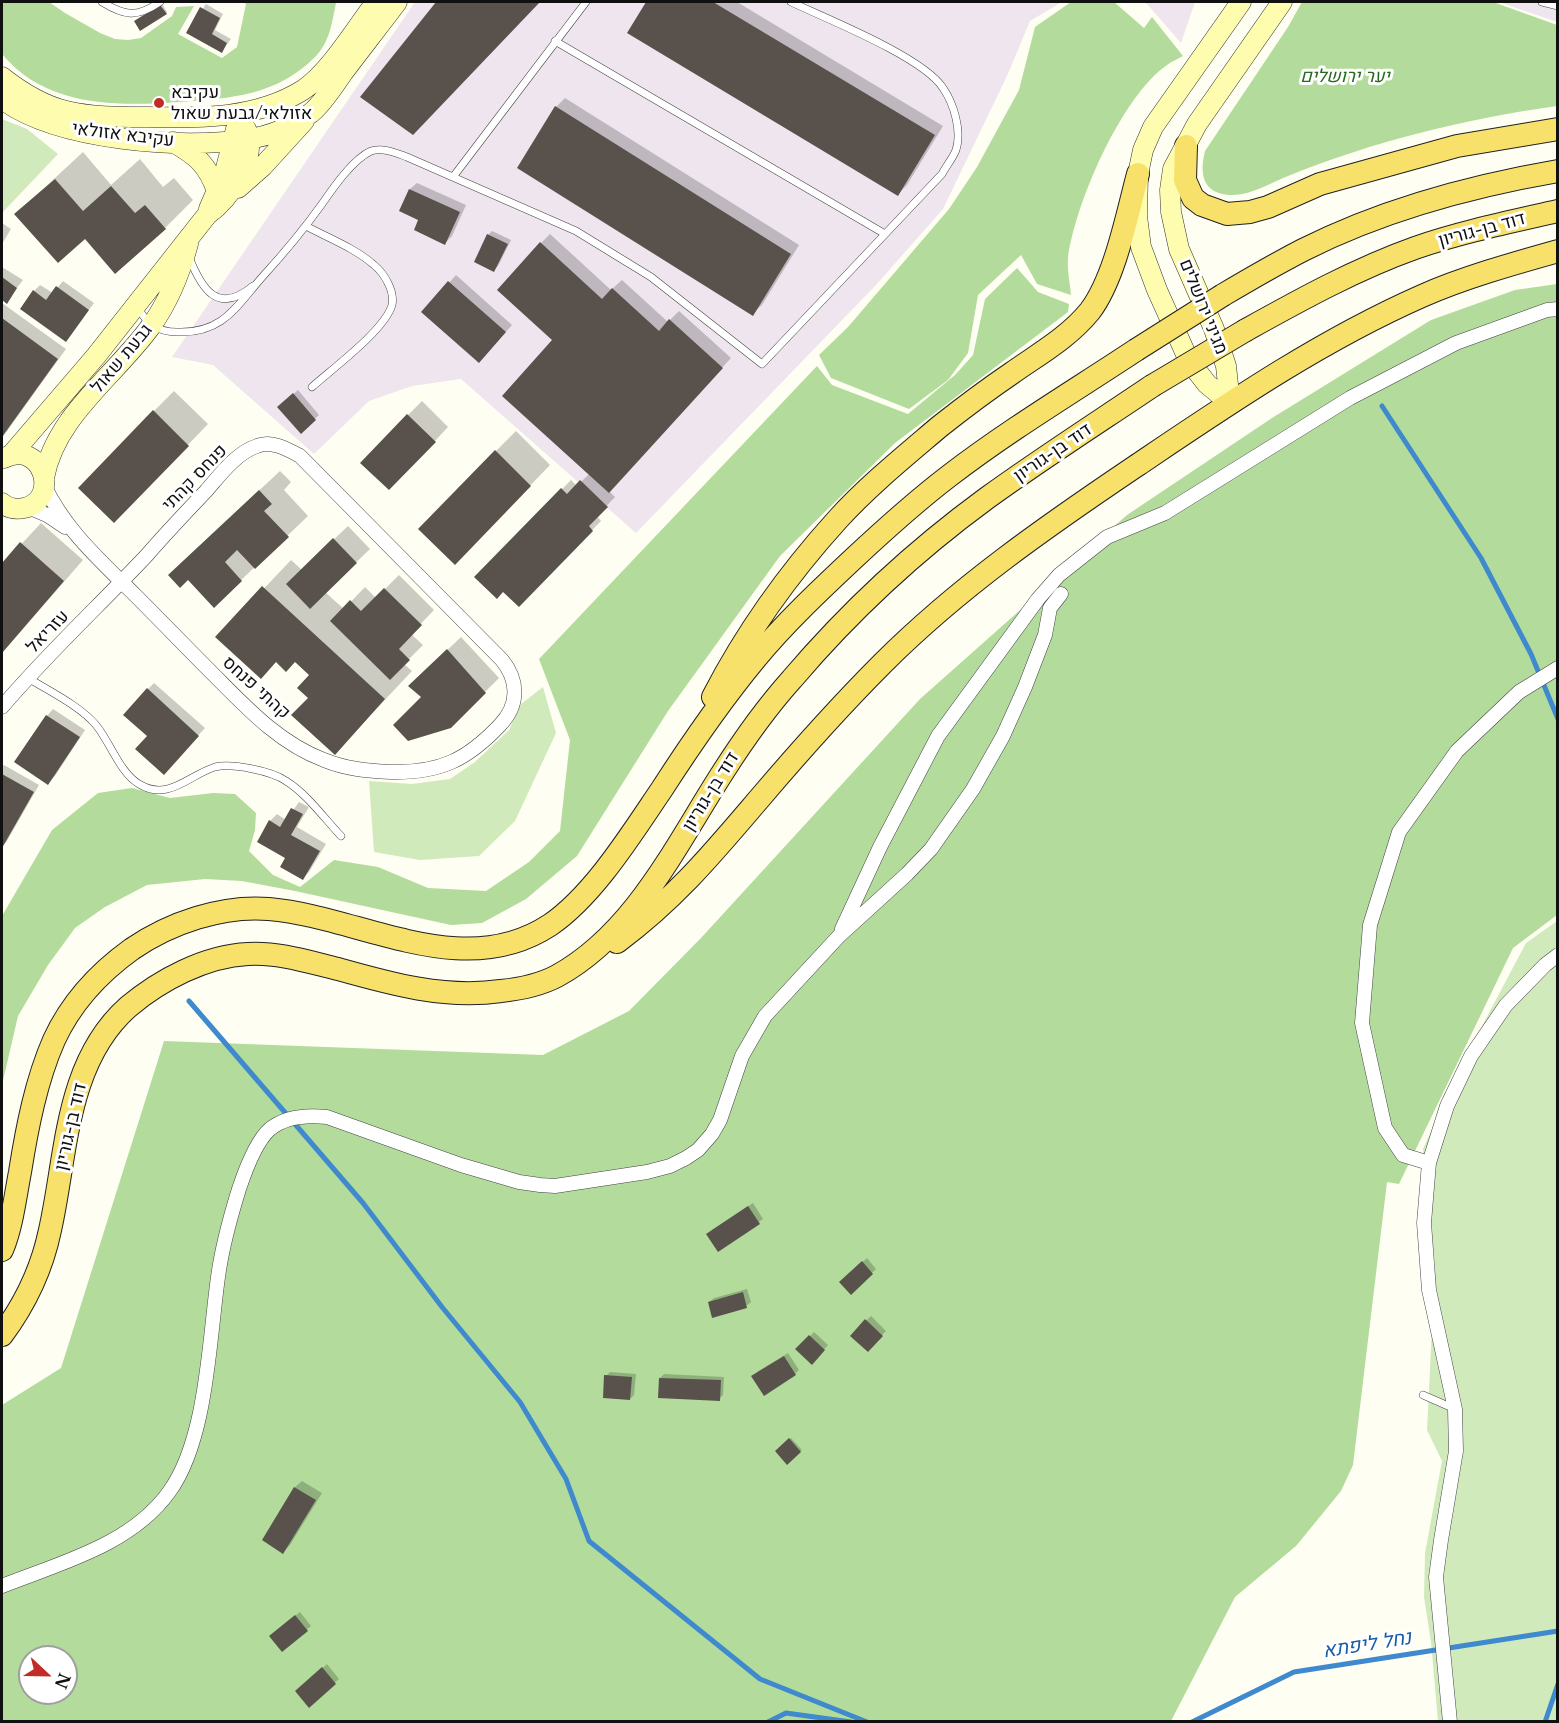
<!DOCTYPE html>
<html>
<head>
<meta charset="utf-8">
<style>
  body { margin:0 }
  #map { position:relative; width:1559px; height:1723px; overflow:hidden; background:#fffef3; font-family:"Libre Baskerville",serif }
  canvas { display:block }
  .frame { position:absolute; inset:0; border:3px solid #101010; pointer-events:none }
  .north { position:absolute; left:18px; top:1645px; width:60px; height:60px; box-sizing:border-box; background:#fff; border:2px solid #9f9f9f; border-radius:50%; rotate:112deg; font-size:16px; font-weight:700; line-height:24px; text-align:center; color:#101010 }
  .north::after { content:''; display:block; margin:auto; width:21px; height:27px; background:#c12c27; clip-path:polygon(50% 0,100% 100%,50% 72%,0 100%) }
</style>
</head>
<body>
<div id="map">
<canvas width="1559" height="1723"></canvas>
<div class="frame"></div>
<div class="north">N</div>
</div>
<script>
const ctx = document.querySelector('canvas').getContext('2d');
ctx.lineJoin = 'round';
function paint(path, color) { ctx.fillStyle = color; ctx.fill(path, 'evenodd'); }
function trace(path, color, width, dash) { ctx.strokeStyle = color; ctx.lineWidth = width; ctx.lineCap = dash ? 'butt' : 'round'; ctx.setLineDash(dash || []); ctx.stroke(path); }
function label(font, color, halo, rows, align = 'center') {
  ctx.font = font + ' "Libre Baskerville",Heebo,serif'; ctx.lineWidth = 6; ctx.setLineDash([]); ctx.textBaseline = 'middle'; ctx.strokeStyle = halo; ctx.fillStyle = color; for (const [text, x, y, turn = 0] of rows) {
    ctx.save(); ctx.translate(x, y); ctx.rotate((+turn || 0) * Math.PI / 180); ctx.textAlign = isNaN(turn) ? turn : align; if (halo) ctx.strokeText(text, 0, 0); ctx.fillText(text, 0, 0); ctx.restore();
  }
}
paint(new Path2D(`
  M415 2H1062L1030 21 1007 76 943 209 876 285 636 533 461 379 412 386 369 401 314 454 213 365 172 357Z
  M1143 2H1195L1181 43 1147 4Z
  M1499 2H1557V22Z`), '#eee5ee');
paint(new Path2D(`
  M2 119 27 129 58 154 2 213Z
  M543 687 556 733 515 821 479 856 420 860 374 852 369 781 412 784 450 779 475 762 509 730 521 704Z
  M1557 921V1721H1438L1431 1642 1424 1597 1425 1553 1442 1461 1427 1430 1435 1266 1423 1149 1464 1060 1526 943Z`), '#d0eabc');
paint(new Path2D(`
  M2 2H49L65 13 100 33 115 39 128 40 141 38 172 16 176 7 194 6 178 34 222 58 237 47 246 4 243 2 336 3C332 22 330 42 315 57 276 96 231 98 180 102 117 106 47 108 2 54Z
  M1071 2H1114L1144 28 1152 17 1183 56C1178 59 1172 61 1167 65 1121 97 1075 204 1068 258 1067 270 1070 283 1071 295L1037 284 1021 255 978 295 968 353 948 380 909 409 831 378 819 355 848 327 949 209 977 167 1019 90 1035 27Z
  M1302 2H1493L1557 25V106C1469 118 1371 142 1288 176 1267 184 1243 201 1219 193 1200 187 1201 167 1205 151L1288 27Z
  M1017 268 1038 292 1069 304 1068 312 895 443 780 556 668 711 577 856 526 899 482 923 451 925 295 891 242 881 205 879 147 885 105 907 75 928 48 965 18 1016 2 1085V916L52 830 98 793 132 788 170 798 213 793 235 794 256 813 255 830 249 851 273 875 300 887 334 860 378 867 428 888 486 891 529 862 560 831 570 740 539 659 817 366 832 385 908 414 955 375 973 355 985 299Z
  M1557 284V915L1513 948 1399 1184 1387 1182 1353 1465 1341 1491 1296 1546 1235 1597 1171 1721 2 1722V1405L61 1368 164 1041 543 1055 629 1011 701 938 920 699 1127 515 1272 418 1431 320 1515 290ZM30 1657H66V1693H30Z`), '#b3db9b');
paint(new Path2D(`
  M438 2H539L413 133 362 96Z
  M648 2H737L943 126 907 185 898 194 629 32Z
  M162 4 167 12 166 13 136 22Z
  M206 4 223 14 215 30 231 39 222 51 188 32Z
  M565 98 799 245 762 305 752 314 556 107Z
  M83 152 111 185 140 159 163 187 174 178 193 200 165 228 115 272 85 237 16 214Z
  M417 183 466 205 452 236 445 243 421 219 410 189Z
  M2 223 11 229 2 244Z
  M492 231 511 240 498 266 494 270 488 235Z
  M550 234 611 290 622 280 668 322 679 311 731 358 609 491 615 497 597 516 601 521 519 605 504 590 476 577 571 480 577 486 589 474 554 340 541 243Z
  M2 267 23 280 6 302 2 299Z
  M456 275 512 325 486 354 423 312Z
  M63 281 94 303 66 340 34 291 40 285 53 293Z
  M2 303 66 349 2 438Z
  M298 390 319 415 301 432 279 407Z
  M174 391 208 424 134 501 154 411Z
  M422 401 448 427 403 475 408 415Z
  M516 431 550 465 475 543 496 451Z
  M280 471 291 482 284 490 308 516 214 606 190 555Z
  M41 523 83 560 2 653V565Z
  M348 526 370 549 325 592 344 609 365 587 376 598 399 575 434 610 411 634 423 645 404 664 412 671 335 753 310 698 311 675 295 661H277L218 637 291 560 302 570Z
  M461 637 499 678 450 727 424 696 423 673Z
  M154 683 205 728 170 766 149 736 148 689Z
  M53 709 85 730 55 776 48 783 16 762 47 716Z
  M4 765 39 785 7 841 2 847V767Z
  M299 802 309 807 297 827 326 844 309 872 303 878 287 858 270 821 277 814 286 820Z
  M753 1203 763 1219 718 1250 712 1230Z
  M867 1258 876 1269 851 1293 841 1282Z
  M747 1289 751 1302 746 1306 709 1302 714 1298Z
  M871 1316 886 1331 868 1350 852 1335Z
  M814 1332 828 1345 812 1363 798 1349Z
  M788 1353 799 1370 795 1374 757 1372Z
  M610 1372 636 1374 634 1395 630 1399 606 1376Z
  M664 1374 724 1377 723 1395 719 1399 660 1378Z
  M791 1438 802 1450 787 1463 777 1451Z
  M302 1481 322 1493 290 1545 283 1552 264 1540 295 1487Z
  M300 1612 311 1626 282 1650 275 1632Z
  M327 1664 339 1679 309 1706 297 1692Z`), '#0003');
trace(new Path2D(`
  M1382 406 1481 558 1531 654 1558 719
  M189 1001 363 1203 442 1307 520 1402 566 1479 589 1541 760 1679 867 1722
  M768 1722 786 1713 851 1722
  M1192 1722 1294 1672 1558 1631
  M1545 1722 1558 1684`), '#3f89ce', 5);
paint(new Path2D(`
  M436 2H540L413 135 360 97Z
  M646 2H713L935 135 898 196 627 33Z
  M160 5 167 14 140 31 134 21Z
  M200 7 220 18 212 34 227 43 222 53 186 33Z
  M555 106 791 254 753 316 517 168Z
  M55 179 83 211 111 186 135 213 145 205 166 229 115 274 85 239 58 263 14 214Z
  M409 189 460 212 445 245 414 230 418 220 399 211Z
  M487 234 508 244 494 272 474 262Z
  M540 242 602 299 612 288 659 331 669 319 723 368 609 493 502 396 552 340 497 290Z
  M2 277 17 288 7 304 2 300Z
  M448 281 506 332 479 363 421 312Z
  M56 286 89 310 66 342 20 309 33 290 46 300Z
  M2 318 58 359 2 437Z
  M293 393 316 420 301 434 277 407Z
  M153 410 189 446 114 523 78 488Z
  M407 414 436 442 389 490 360 463Z
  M495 450 531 486 455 565 418 529Z
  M580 480 608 507 589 526 593 531 519 607 503 592 497 599 474 577 561 488 567 494Z
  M259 490 272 504 264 511 289 537 255 569 237 550 225 562 242 581 214 608 188 580 180 588 168 575Z
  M333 538 357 563 310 609 286 584Z
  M20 542 64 581 2 653V563Z
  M262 586 385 699 335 755 291 715 308 698 297 688 309 675 295 662 286 672 276 662 261 679 215 637Z
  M384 588 422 625 399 649 410 660 390 680 330 621 350 600 361 611Z
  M447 649 486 693 451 728 408 741 393 725 421 697 408 686Z
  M147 688 199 736 164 775 135 749 147 736 123 715Z
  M46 715 80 737 48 785 14 762Z
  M2 774 34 792 2 848Z
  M291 808 303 814 291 835 320 851 303 880 280 867 285 858 257 842 269 820 280 827Z
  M748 1206 760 1224 718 1252 706 1234Z
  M862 1261 873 1274 851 1295 839 1282Z
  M743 1292 747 1308 712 1318 708 1302Z
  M865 1319 883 1336 868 1352 850 1336Z
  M809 1335 825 1350 812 1365 795 1349Z
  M784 1356 796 1375 764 1396 751 1376Z
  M604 1375 632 1377 630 1400 603 1398Z
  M659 1378 721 1380 720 1401 658 1398Z
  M789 1438 801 1452 787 1465 775 1451Z
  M294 1487 316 1500 283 1554 262 1540Z
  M295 1615 308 1631 282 1652 269 1636Z
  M322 1667 336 1684 309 1708 295 1691Z`), '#59524c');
const lane = new Path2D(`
  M102 2C125 16 137 18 160 2
  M1542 2 1558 6
  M555 41 885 234
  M453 177 586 2
  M306 226C328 238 355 248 374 265 384 273 395 291 392 305 385 330 332 369 312 387
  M189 257C202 290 218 315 253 286
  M138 307C146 324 158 332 177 332 224 334 237 305 264 275 285 252 304 229 322 204 333 188 353 159 371 151 382 147 396 153 407 157L576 231 651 277 762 364 942 174C946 166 953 158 956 150 962 131 954 104 943 88 923 57 827 19 791 2
  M28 678C49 691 80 706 96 725 110 742 120 773 139 784 168 802 189 775 215 767 232 763 272 771 286 781 307 794 324 818 341 836
  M1423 1395 1455 1409`);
const street = new Path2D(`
  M28 507 47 515 65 527
  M2 707C47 654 99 606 147 555 166 533 186 512 206 491 220 475 236 453 257 446 271 440 287 449 300 456L502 660C519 681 519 705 500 725 467 760 440 773 391 772 368 771 346 769 324 760 278 743 244 705 210 671 185 646 161 621 136 596 101 561 65 530 44 485
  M842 929 880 847 938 736 1038 599 1059 575 1107 537 1165 513 1350 398 1456 343 1547 310 1558 309
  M1429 1163 1403 1155 1385 1128 1362 1023 1370 925 1399 832 1457 751 1519 692 1558 668
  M2 1586C60 1563 131 1545 169 1492 207 1440 209 1341 218 1277 222 1247 230 1218 239 1189 245 1171 256 1141 270 1129 286 1116 308 1115 327 1117L461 1165 519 1182 540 1185 555 1186 647 1172 670 1166 686 1158 698 1150 712 1134 720 1120 742 1056 765 1016 839 936 907 874 931 849 973 789 1003 736 1025 687 1045 635 1050 608 1061 594
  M1450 1722 1436 1577 1441 1540 1456 1451 1455 1409 1429 1290 1424 1223 1429 1163 1447 1106 1471 1056 1506 1005 1545 965 1558 955`);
const secondary = new Path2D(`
  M2 77C21 92 42 105 66 111 91 117 117 117 143 117 198 118 255 120 303 90 330 72 356 28 376 2
  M2 99C56 140 182 150 248 139 270 136 293 126 311 113 323 103 333 87 342 74 360 50 379 26 397 2
  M173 142C197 156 207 164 217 191
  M238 188 263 166 304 121
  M209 209 225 172 236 129
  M1230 403 1207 384 1189 361 1157 290 1141 247 1137 216 1138 174 1143 150 1153 127 1241 2
  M1230 403 1226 366 1214 329 1179 249 1171 212 1170 190 1173 169 1197 124 1282 2
  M11 455 96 356 207 215C229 199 259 158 246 129
  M44 478C55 416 115 376 151 326 169 301 180 273 188 244
  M2 503C8 508 15 510 24 508 61 500 43 439 4 458`);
const primary = new Path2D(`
  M1186 146 1185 180 1193 198 1202 205 1227 214 1250 212 1268 207 1320 184 1457 146 1558 129
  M1223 295C1250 279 1276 264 1303 250 1382 210 1471 186 1558 171
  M1246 330C1300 300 1356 269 1415 248 1461 232 1510 222 1558 211
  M713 697C746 633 789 573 838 519 868 486 905 456 939 427 963 408 987 390 1012 373 1039 354 1069 337 1090 311 1115 278 1127 215 1138 174
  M617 942C675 899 713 853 759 799 799 752 840 706 883 663 959 587 1047 526 1136 466 1228 404 1320 341 1422 296 1462 278 1515 263 1558 251
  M2 1250C12 1226 15 1198 20 1172 27 1128 36 1081 54 1040 71 1003 100 972 132 949 170 923 222 905 269 909 361 917 462 983 550 925 594 895 632 833 662 789 691 744 722 699 756 658 785 623 819 591 852 560 883 531 915 502 949 476 1009 430 1074 391 1136 350
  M2 1335C25 1304 42 1269 50 1230 67 1155 65 1063 128 1007 160 980 205 956 248 954 278 952 309 962 338 969 391 984 445 999 501 991 520 989 540 985 557 976 635 933 676 845 723 772 744 739 766 708 792 679 849 612 916 550 987 498 1041 459 1097 423 1152 386`);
trace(lane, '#434343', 8);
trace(street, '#434343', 15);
trace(secondary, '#323232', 21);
trace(primary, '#212121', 24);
trace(lane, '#fff', 7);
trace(street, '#fff', 14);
trace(secondary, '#fefcaf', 20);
trace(primary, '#f8e16a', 22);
const primaryBridge = new Path2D(`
  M1136 350 1223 295
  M1152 386 1246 330`);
trace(primaryBridge, '#212121', 24, []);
trace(primaryBridge, '#f8e16a', 22);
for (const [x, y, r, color] of [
  [159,103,6,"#c12c27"]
]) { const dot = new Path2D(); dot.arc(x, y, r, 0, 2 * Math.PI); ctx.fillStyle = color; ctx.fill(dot); trace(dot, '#fff', 2); }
label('italic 18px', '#29691f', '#fff', [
  ["יער ירושלים",1345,77]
]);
label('18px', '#101010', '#fff', [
  ["עקיבא",171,93],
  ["אזולאי/גבעת שאול",171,114]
], 'left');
label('18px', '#101010', '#fff', [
  ["עקיבא אזולאי",123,135,7],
  ["דוד בן-גוריון",1482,230,-15],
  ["מגיני ירושלים",1203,307,68],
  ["גבעת שאול",122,359,-50],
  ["דוד בן-גוריון",1053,453,-34],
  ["פנחס קהתי",195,478,-46],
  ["עזריאל",48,632,-46],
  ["קהתי פנחס",256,688,42],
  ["דוד בן-גוריון",711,792,-58],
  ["דוד בן-גוריון",71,1127,-77]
]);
label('italic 20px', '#185ca3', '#fff', [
  ["נחל ליפתא",1367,1645,-9]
]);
</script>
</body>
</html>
